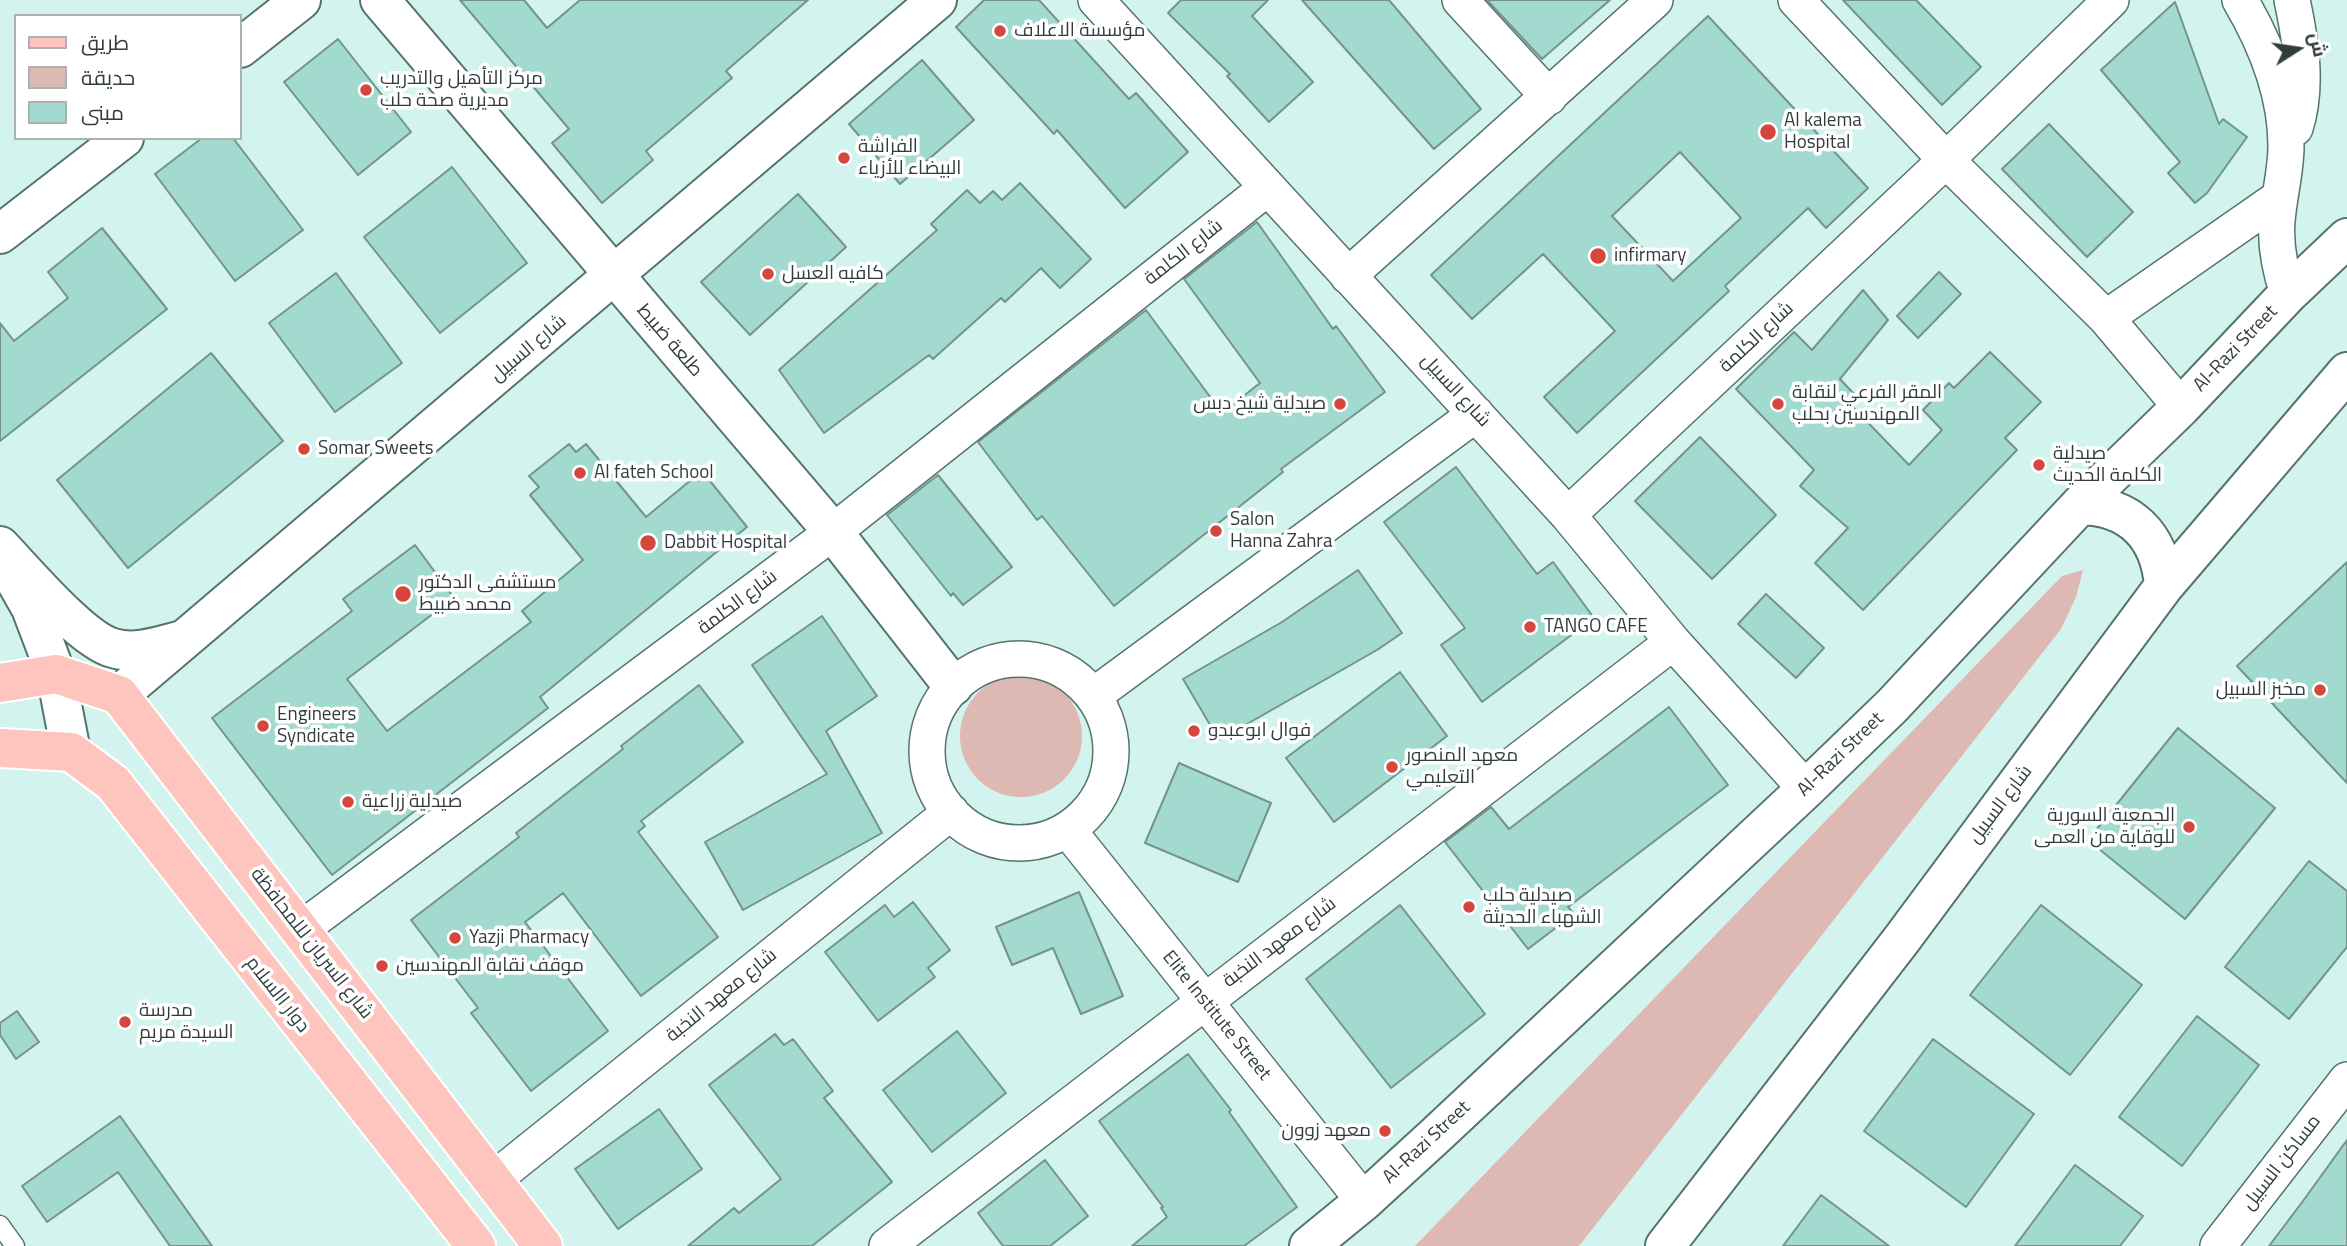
<!DOCTYPE html>
<html>
<head>
<meta charset="utf-8">
<style>
  body { margin:0 }
  #map { position:relative; width:2347px; height:1246px; overflow:hidden; background:#d3f4ee; font-family:"Titillium Web",Cairo,sans-serif }
  canvas { display:block }
  .legend { position:absolute; left:14px; top:14px; width:228px; height:126px; box-sizing:border-box; background:#fff; border:2px solid #acb1b1; margin:0; padding:9px 12px; list-style:none; font-size:21px; color:#303d3b }
  .legend li { display:flex; align-items:center; gap:14px; height:35px }
  .legend b { width:35px; border:2px solid #acb1b1 }
  .north { position:absolute; left:2263px; top:14px; width:70px; height:70px; -webkit-text-stroke:5px #fff; paint-order:stroke; rotate:78deg; font-size:19px; font-weight:700; line-height:28px; text-align:center; color:#303d3b }
  .north::after { content:''; display:block; margin:auto; width:24px; height:32px; background:#303d3b; clip-path:polygon(50% 0,100% 100%,50% 72%,0 100%) }
</style>
</head>
<body>
<div id="map">
<canvas width="2347" height="1246"></canvas>
<ul class="legend">
<li><b style="height:9px;background:#fec5be"></b>طريق</li>
<li><b style="height:19px;background:#deb8b3"></b>حديقة</li>
<li><b style="height:19px;background:#a2dad0"></b>مبنى</li>
</ul>
<div class="north">ش</div>
</div>
<script>
const ctx = document.querySelector('canvas').getContext('2d');
ctx.lineJoin = 'round';
function paint(path, color) { ctx.fillStyle = color; ctx.fill(path, 'evenodd'); }
function trace(path, color, width, dash) { ctx.strokeStyle = color; ctx.lineWidth = width; ctx.lineCap = dash ? 'butt' : 'round'; ctx.setLineDash(dash || []); ctx.stroke(path); }
function label(font, color, halo, rows, align = 'center') {
  ctx.font = font + ' "Titillium Web",Cairo,sans-serif'; ctx.lineWidth = 7; ctx.setLineDash([]); ctx.textBaseline = 'middle'; ctx.strokeStyle = halo; ctx.fillStyle = color; for (const [text, x, y, turn = 0] of rows) {
    ctx.save(); ctx.translate(x, y); ctx.rotate((+turn || 0) * Math.PI / 180); ctx.textAlign = isNaN(turn) ? turn : align; if (halo) ctx.strokeText(text, 0, 0); ctx.fillText(text, 0, 0); ctx.restore();
  }
}
paint(new Path2D(`
  M2083 570 2076 597 2061 629 1579 1246H1415L2062 576Z
  M960 736a61 61 0 1 1 122 0a61 61 0 1 1-122 0Z`), '#deb8b3');
const building = new Path2D(`
  M460 0H524L547 28 580 0H808L726 71 732 78 646 151 653 160 602 203 552 143 569 129Z
  M984 0H1039L1129 99 1136 93 1188 152 1125 208 1057 130 1054 134 956 27Z
  M1181 0H1268L1252 16 1313 82 1269 122 1227 76 1230 74 1168 13Z
  M1302 0H1389L1481 109 1434 149Z
  M1487 0H1610L1542 59Z
  M1843 0H1916L1981 67 1942 105Z
  M2175 2 2219 124 2223 119 2247 137 2207 193 2195 203 2168 173 2180 162 2101 70Z
  M1708 16 1868 188 1826 228 1808 208 1725 286 1729 291 1577 433 1544 397 1615 331 1543 254 1472 319 1431 275ZM1680 152 1741 218 1673 281 1612 216Z
  M338 39 411 132 358 175 284 82Z
  M922 60 974 120 900 184 849 124Z
  M2049 124 2133 212 2087 257 2002 169Z
  M202 138H233L303 230 235 281 155 174Z
  M452 167 527 263 440 333 364 237Z
  M1020 183 1091 259 1060 288 1041 268 1005 302 1001 298 933 359 929 355 824 433 779 370 937 230 931 224 967 190 980 203 993 191 1002 200Z
  M798 194 846 247 750 335 701 282Z
  M1257 222 1333 329 1336 326 1385 392 1281 469 1283 472 1114 606 1042 516 1037 520 978 442 1146 310 1222 413 1260 383 1184 279Z
  M102 228 167 309 0 441V323L14 341 68 298 48 272Z
  M1939 272 1961 294 1918 338 1897 316Z
  M336 273 402 363 335 412 269 323Z
  M1863 290 1888 320 1840 379 1855 395 1848 402 1909 465 1942 430 1923 410 1949 383 1954 388 1990 352 2041 402 2005 438 2017 450 1863 610 1815 563 1848 528 1800 486 1814 470 1736 389 1794 332 1812 350Z
  M211 353 283 441 128 568 57 480Z
  M1700 437 1776 515 1712 579 1635 501Z
  M569 444 576 452 586 444 646 517 702 471 747 527 540 697 548 708 332 875 212 718 352 611 343 599 415 545 454 598 347 679 387 731 531 622 522 611 583 560 530 495 539 487 529 476Z
  M1456 467 1537 574 1553 562 1594 618 1482 702 1441 645 1465 628 1384 522Z
  M938 475 1012 567 963 605 953 593 951 596 887 515Z
  M2347 562V783L2237 666Z
  M1358 570 1402 633 1377 650 1219 740 1183 679 1282 622Z
  M1766 594 1824 648 1796 678 1738 624Z
  M822 616 877 696 826 731 882 833 743 910 705 842 827 774 752 665Z
  M1400 672 1447 736 1334 822 1286 758Z
  M699 685 743 742 641 821 645 826 638 832 718 937 641 996 563 893 525 922 608 1031 531 1091 471 1013 478 1008 411 920 519 837 516 833 623 749 621 746Z
  M1669 707 1728 785 1568 907 1574 914 1528 949 1445 842 1491 807 1509 829Z
  M2178 728 2275 808 2185 919 2088 840Z
  M1179 763 1271 803 1238 882 1145 843Z
  M2309 861 2347 891V947L2289 1019 2225 967Z
  M1079 892 1123 996 1081 1014 1053 948 1012 965 996 927Z
  M913 902 950 950 928 968 935 977 878 1021 825 952 885 905 894 917Z
  M1400 905 1485 1014 1391 1088 1306 979Z
  M2041 905 2142 985 2070 1075 1970 995Z
  M17 1011 39 1042 16 1059 0 1035V1023Z
  M2197 1016 2259 1065 2182 1166 2119 1117Z
  M957 1031 1006 1093 932 1152 883 1090Z
  M775 1034 784 1045 793 1039 833 1091 824 1098 892 1182 812 1246H688L734 1208 739 1213 781 1179 709 1085Z
  M1933 1039 2034 1114 1966 1207 1864 1131Z
  M1188 1054 1231 1110 1229 1112 1297 1207 1244 1246H1132L1167 1217 1161 1208 1163 1207 1099 1121Z
  M659 1109 702 1169 618 1229 575 1169Z
  M120 1116 212 1246H170L118 1172 47 1222 22 1186Z
  M2347 1140V1246H2269L2303 1201Z
  M1045 1160 1088 1216 1050 1246H1003L978 1213Z
  M2075 1165 2143 1216 2120 1246H2015Z
  M1821 1195 1889 1246H1783Z`);
paint(building, '#a2dad0');
trace(building, '#75938d', 2);
const lane = new Path2D(`
  M0 1225 15 1246`);
const street = new Path2D(`
  M1096 0 1568 515 1673 642 1806 789
  M1460 0 1549 97
  M1796 0 1946 160 2106 318 2181 407
  M2240 0C2266 44 2286 95 2286 146 2286 171 2279 196 2277 221 2275 246 2280 270 2288 294
  M2292 0C2301 41 2308 88 2295 128
  M1348 276 1655 0
  M2106 318 2280 197
  M1568 515 1946 160 2111 0
  M927 751a92 92 0 1 1 184 0a92 92 0 1 1-184 0Z
  M1093 696 1476 414
  M1068 830 1364 1201
  M300 930 833 532 1267 188
  M493 1180 951 812
  M887 1246 1673 642
  M2218 1246 2347 1080`);
const secondary = new Path2D(`
  M380 0 833 532 953 686
  M240 48 301 0
  M0 234 124 138
  M2080 505C2130 506 2160 535 2164 586
  M0 546C25 572 82 640 113 648 136 655 162 645 183 640
  M11 573 31 608 56 674 71 752
  M119 695 937 0
  M1309 1246 1364 1201 1435 1136 1806 789 1892 706 2080 505 2181 407 2288 294 2347 238
  M1665 1246 1902 939 2164 586 2347 372`);
const primary = new Path2D(`
  M0 683 56 674 119 695 543 1246
  M0 748 71 752 113 783 476 1246`);
trace(lane, '#56736e', 21);
trace(street, '#56736e', 38);
trace(secondary, '#56736e', 42);
trace(primary, '#fff', 42);
trace(lane, '#fff', 18);
trace(street, '#fff', 35);
trace(secondary, '#fff', 38);
trace(primary, '#fec5be', 38);
for (const [x, y, r, color] of [
  [1000,31,7,"#d4463e"],
  [366,90,7,"#d4463e"],
  [1768,132,9,"#d4463e"],
  [844,158,7,"#d4463e"],
  [1598,256,9,"#d4463e"],
  [768,274,7,"#d4463e"],
  [1340,404,7,"#d4463e"],
  [1778,404,7,"#d4463e"],
  [304,449,7,"#d4463e"],
  [2039,465,7,"#d4463e"],
  [580,473,7,"#d4463e"],
  [1216,531,7,"#d4463e"],
  [648,543,9,"#d4463e"],
  [403,594,9,"#d4463e"],
  [1530,627,7,"#d4463e"],
  [2320,690,7,"#d4463e"],
  [263,726,7,"#d4463e"],
  [1194,731,7,"#d4463e"],
  [1392,767,7,"#d4463e"],
  [348,802,7,"#d4463e"],
  [2189,827,7,"#d4463e"],
  [1469,907,7,"#d4463e"],
  [455,938,7,"#d4463e"],
  [382,966,7,"#d4463e"],
  [125,1022,7,"#d4463e"],
  [1385,1131,7,"#d4463e"]
]) { const dot = new Path2D(); dot.arc(x, y, r, 0, 2 * Math.PI); ctx.fillStyle = color; ctx.fill(dot); trace(dot, '#fff', 2.5); }
label('19px', '#303d3b', '#fff', [
  ["مؤسسة الاعلاف",1014,31],
  ["مركز التأهيل والتدريب",380,79],
  ["مديرية صحة حلب",380,101],
  ["Al kalema",1784,121],
  ["Hospital",1784,143],
  ["الفراشة",858,147],
  ["البيضاء للأزياء",858,169],
  ["infirmary",1614,256],
  ["كافيه العسل",782,274],
  ["المقر الفرعي لنقابة",1792,393],
  ["المهندسين بحلب",1792,415],
  ["صيدلية شيخ دبس",1326,404,"right"],
  ["Somar Sweets",318,449],
  ["صيدلية",2053,454],
  ["الكلمة الحديث",2053,476],
  ["Al fateh School",594,473],
  ["Salon",1230,520],
  ["Hanna Zahra",1230,542],
  ["Dabbit Hospital",664,543],
  ["مستشفى الدكتور",419,583],
  ["محمد ضبيط",419,605],
  ["TANGO CAFE",1544,627],
  ["مخبز السبيل",2306,690,"right"],
  ["Engineers",277,715],
  ["Syndicate",277,737],
  ["فوال ابوعبدو",1208,731],
  ["معهد المنصور",1406,756],
  ["التعليمي",1406,778],
  ["صيدلية زراعية",362,802],
  ["الجمعية السورية",2175,816,"right"],
  ["للوقاية من العمى",2175,838,"right"],
  ["صيدلية حلب",1483,896],
  ["الشهباء الحديثة",1483,918],
  ["Yazji Pharmacy",469,938],
  ["موقف نقابة المهندسين",396,966],
  ["مدرسة",139,1011],
  ["السيدة مريم",139,1033],
  ["معهد زوون",1371,1131,"right"]
], 'left');
label('19px', '#303d3b', '#fff', [
  ["شارع الكلمة",1184,253,-38],
  ["شارع الكلمة",1757,338,-43],
  ["طلعة ضبيط",669,341,49],
  ["شارع السبيل",529,349,-40],
  ["Al-Razi Street",2236,349,-46],
  ["شارع السبيل",1455,391,47],
  ["شارع الكلمة",738,603,-37],
  ["Al-Razi Street",1841,755,-44],
  ["شارع السبيل",2001,805,-53],
  ["شارع معهد النخبة",1280,943,-37],
  ["شارع السريان لللمحافظة",311,944,52],
  ["دوار االسلام",277,995,52],
  ["شارع معهد النخبة",722,996,-39],
  ["Elite Institute Street",1216,1016,51],
  ["Al-Razi Street",1427,1143,-43],
  ["مساكن السبيل",2282,1163,-52]
]);
</script>
</body>
</html>
